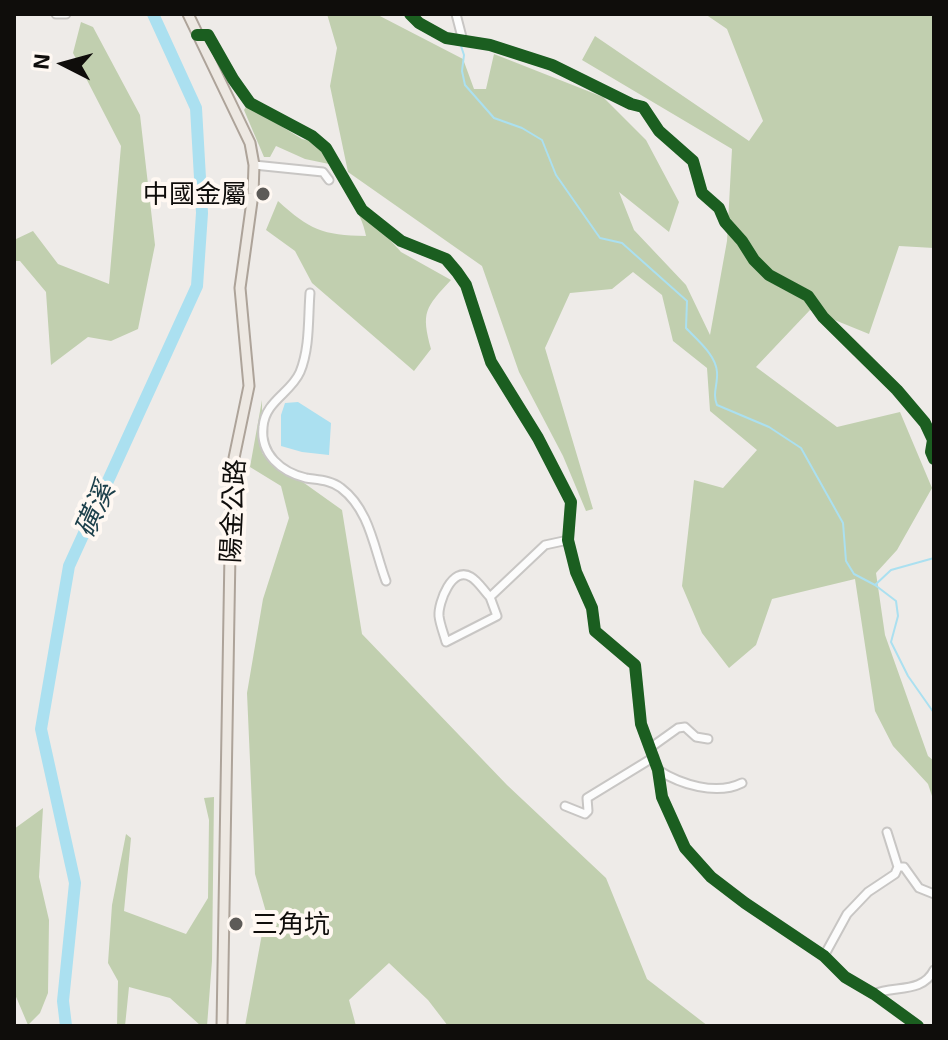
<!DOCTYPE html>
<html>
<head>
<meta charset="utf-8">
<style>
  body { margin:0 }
  #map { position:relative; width:948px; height:1040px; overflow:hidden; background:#eeebe8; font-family:"Exo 2",sans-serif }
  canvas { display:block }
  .frame { position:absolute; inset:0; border:16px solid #0f0d0b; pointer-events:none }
  .north { position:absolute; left:24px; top:24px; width:80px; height:80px; -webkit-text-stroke:6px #fff8f2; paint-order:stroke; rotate:276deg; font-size:22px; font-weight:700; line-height:32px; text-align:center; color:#0f0d0b }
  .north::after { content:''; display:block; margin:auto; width:28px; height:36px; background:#0f0d0b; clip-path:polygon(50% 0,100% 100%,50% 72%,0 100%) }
</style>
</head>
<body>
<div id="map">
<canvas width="948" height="1040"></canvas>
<div class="frame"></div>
<div class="north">N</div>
</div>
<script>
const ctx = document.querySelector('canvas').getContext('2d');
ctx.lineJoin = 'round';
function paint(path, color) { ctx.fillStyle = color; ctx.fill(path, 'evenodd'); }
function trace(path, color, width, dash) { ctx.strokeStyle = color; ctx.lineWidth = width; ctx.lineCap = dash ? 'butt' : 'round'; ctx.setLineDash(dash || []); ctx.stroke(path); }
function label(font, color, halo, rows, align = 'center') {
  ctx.font = font + ' "Exo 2","Noto Sans TC",sans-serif'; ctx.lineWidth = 8; ctx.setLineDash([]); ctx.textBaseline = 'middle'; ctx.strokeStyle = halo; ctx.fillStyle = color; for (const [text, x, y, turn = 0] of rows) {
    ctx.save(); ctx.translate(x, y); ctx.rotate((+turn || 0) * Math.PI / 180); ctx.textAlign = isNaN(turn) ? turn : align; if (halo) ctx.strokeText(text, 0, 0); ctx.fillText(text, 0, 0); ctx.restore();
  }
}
paint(new Path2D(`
  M327 14H376L463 59 474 89H486L494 54 603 97 646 140 679 202 669 232 619 192 634 230 686 285 710 335 727 241 732 149 582 60 595 36 749 141 763 121 727 29 705 14H934V248L899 246 869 334 810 310 756 367 837 427 900 412 932 488 897 550 876 573 885 635 928 756 934 761V802L928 784 893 746 875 711 855 579 772 599 756 645 729 668 702 633 682 586 694 480 723 488 757 450 710 411 707 368 673 341 662 295 633 272 612 289 570 293 545 348 593 509 586 511 563 456 519 372 482 266 348 172 330 86 337 48Z
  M81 22 93 27 140 115 155 245 138 329 111 341 88 337 51 365 46 292 20 261H14V240L33 231 58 264 109 284 121 146 73 53Z
  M247 105 302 139 318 143 373 221 401 252 451 280C425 308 421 312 431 349L414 371 312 283 295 251 266 230 278 201C310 230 322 235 366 236 362 210 340 188 329 164L305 159 276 146 270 157H264L244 110Z
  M262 400V453L342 510 362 634 507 785 606 878 647 979 708 1026H448L428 1000 389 963 349 1000 356 1026H245L266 912 255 874 247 693 263 599 289 518 281 486 250 467Z
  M214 797 212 961 207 1026H201L170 998 129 987 125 1026H117L118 981 108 963 112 905 126 834 131 838 124 911 186 934 208 898 209 820 204 798Z
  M43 808 39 877 49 920 48 993 40 1013 28 1025 14 992V829Z`), '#c1cfaf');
paint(new Path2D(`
  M298 402 331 423 329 455 302 452 281 446V415L285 403Z`), '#abe0f0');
trace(new Path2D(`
  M460 43 464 55 462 71 465 85 494 118 522 128 542 140 556 175 600 238 622 243 687 301 686 328C697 340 716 355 717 372 718 385 712 393 717 405L769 427 801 448 843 523 846 561 854 574 875 585 896 601 898 616 891 642 908 676 934 713
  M875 585 891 570 934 558`), '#abe0f0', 2);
trace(new Path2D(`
  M66 1026 63 1001 75 883 41 729 69 566 197 286 202 213 196 108 153 14`), '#abe0f0', 12);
const minor = new Path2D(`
  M56 14H66
  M410 14 419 23 446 38 490 45 552 65 631 104 643 107 659 131 693 161 702 193 719 208 725 222 742 241 754 260 769 275 808 296 823 317 897 390 925 423 933 440 931 452 934 459
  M456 14 463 41
  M197 35H208L233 79 250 103 312 136 326 148 362 210 401 241 446 259 457 272 466 285 491 362 538 438 571 502 568 540 576 572 592 608 595 631 635 665 641 724 658 770 662 797 685 848 711 877 745 903 824 956 845 977 874 994 918 1026
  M254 165 323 172 329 180
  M310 293C308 318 310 348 300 372 291 393 265 401 263 427 260 454 281 472 306 478 318 480 331 480 341 488 370 510 374 549 386 581
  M490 597C484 591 478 581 471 577 452 565 438 603 439 616 440 625 444 634 446 642L497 616 490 597 545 545 568 540
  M650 748 678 728 685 727 696 737 708 739
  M658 770C680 784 716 796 742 783
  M565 806 585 814 588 811 587 798 654 757
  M887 832 898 867
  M824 956 847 914 868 892 895 874 898 867H904L919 888 934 894
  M874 994C894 985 922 994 934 970`);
const major = new Path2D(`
  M188 14 250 143 254 165 253 194 240 288 249 386 234 458 231 494 222 1026`);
trace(minor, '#c8c6c4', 11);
trace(major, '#ada399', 13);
trace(minor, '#fcfcfc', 7);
trace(major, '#ede8e2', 9);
trace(new Path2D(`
  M410 14 419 23 446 38 490 45 552 65 631 104 643 107 659 131 693 161 702 193 719 208 725 222 742 241 754 260 769 275 808 296 823 317 897 390 925 423 933 440 931 452 934 459
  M197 35H208L233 79 250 103 312 136 326 148 362 210 401 241 446 259 457 272 466 285 491 362 538 438 571 502 568 540 576 572 592 608 595 631 635 665 641 724 658 770 662 797 685 848 711 877 745 903 824 956 845 977 874 994 918 1026`), '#1b5e20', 12);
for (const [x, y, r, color] of [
  [263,194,8,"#5d5b58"],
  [236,924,8,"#5d5b58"]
]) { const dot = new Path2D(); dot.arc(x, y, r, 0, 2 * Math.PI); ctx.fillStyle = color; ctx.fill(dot); trace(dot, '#fff8f2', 3); }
label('26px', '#0f0d0b', '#fff8f2', [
  ["中國金屬",247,194],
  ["三角坑",252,924,"left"]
], 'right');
label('26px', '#0f0d0b', '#fff8f2', [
  ["陽金公路",233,511,-87]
]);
label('italic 28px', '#1c404b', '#fff8f2', [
  ["磺溪",95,510,-66]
]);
</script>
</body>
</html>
